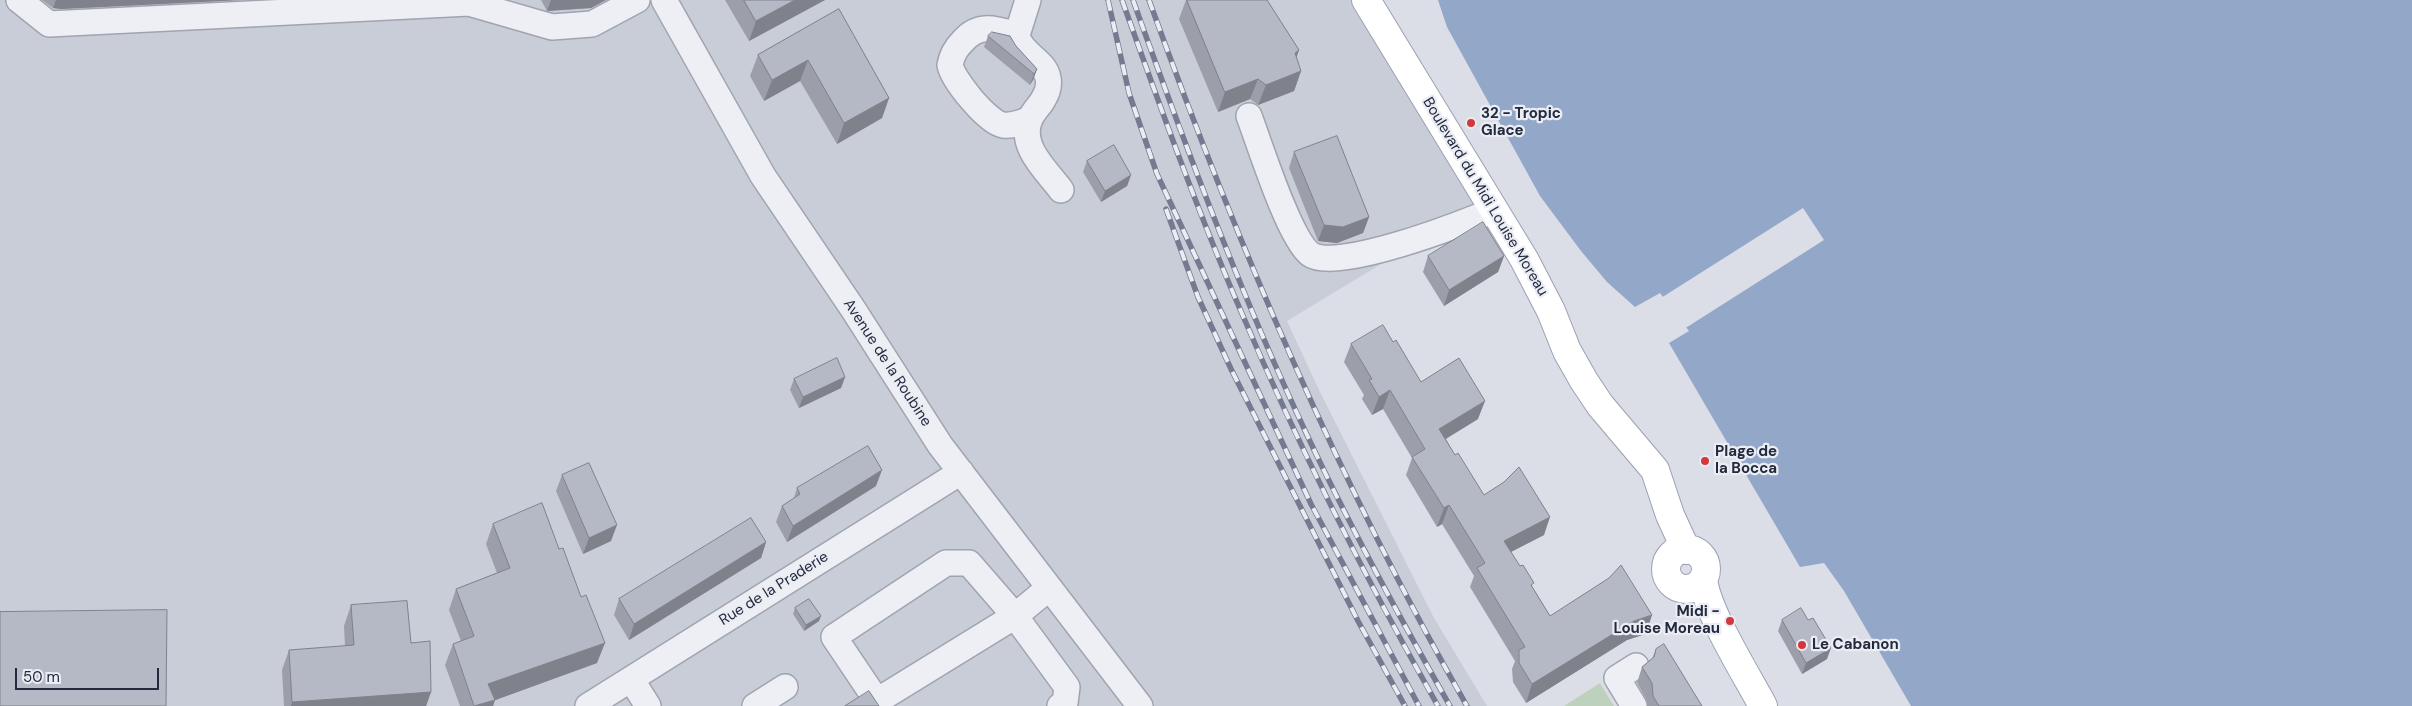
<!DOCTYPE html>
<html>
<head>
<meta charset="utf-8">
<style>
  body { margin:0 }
  #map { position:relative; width:2412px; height:706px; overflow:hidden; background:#dbdee6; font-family:"DM Sans",sans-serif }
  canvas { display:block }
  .scale { position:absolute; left:15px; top:668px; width:144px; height:22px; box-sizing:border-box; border:2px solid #242a3d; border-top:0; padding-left:6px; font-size:15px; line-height:18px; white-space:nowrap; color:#242a3d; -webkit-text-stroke:4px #eaedf4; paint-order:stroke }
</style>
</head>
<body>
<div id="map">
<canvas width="2412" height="706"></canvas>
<div class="scale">50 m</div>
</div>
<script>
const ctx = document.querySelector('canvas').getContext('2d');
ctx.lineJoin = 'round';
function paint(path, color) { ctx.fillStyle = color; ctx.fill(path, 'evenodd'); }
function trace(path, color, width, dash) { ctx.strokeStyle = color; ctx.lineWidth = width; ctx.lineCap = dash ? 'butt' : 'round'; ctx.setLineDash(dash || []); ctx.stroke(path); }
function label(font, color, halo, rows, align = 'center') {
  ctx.font = font + ' "DM Sans",sans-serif'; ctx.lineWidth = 4.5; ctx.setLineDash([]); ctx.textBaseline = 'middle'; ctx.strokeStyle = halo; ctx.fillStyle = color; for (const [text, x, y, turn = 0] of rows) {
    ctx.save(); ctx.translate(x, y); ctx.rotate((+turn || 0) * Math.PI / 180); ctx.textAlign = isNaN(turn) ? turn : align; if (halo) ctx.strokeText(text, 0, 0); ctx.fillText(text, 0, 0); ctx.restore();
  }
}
paint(new Path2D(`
  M0 0H1355L1490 219 1401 252 1287 321 1319 390 1434 618 1487 706H0Z`), '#c9cdd8');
paint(new Path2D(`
  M1600 683 1614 706H1564Z`), '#bed1bc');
paint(new Path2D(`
  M1438 0H2412V706H1911L1844 591 1824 563 1800 567 1669 343 1689 331 1660 293 1635 307 1607 282 1581 251 1540 196 1447 27Z`), '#93a7c9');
paint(new Path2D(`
  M1803 208 1824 240 1684 329 1661 298Z`), '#dbdee6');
const minor = new Path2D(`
  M19 0 49 24 469 3 552 27 592 24 637 0
  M664 0 763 176 853 309 940 445 1140 706
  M1028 0 1017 35C1020 54 1045 60 1048 78 1050 88 1046 95 1041 103 1037 108 1032 114 1030 119 1018 146 1047 171 1061 190
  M1017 35C997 29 979 22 963 41 956 48 952 54 950 65 953 80 987 122 1003 125 1013 126 1021 123 1030 119
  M1249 116C1260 145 1289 238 1310 254 1335 273 1465 223 1494 210
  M631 679 648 706
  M877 701 834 637 946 563H969L1015 616 1067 687 1065 703 1060 706
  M588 706 961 472
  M755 706 785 687
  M880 706 877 701 1015 616 1049 588
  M1634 706 1617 678 1636 666`);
const major = new Path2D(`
  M1366 0 1524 259 1551 311 1567 351 1584 381 1600 405 1655 470 1670 515 1686 550
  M1666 569a20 20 0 1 1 40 0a20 20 0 1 1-40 0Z
  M1703 580C1708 614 1746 674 1763 706`);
trace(minor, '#a0a4b0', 28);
trace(major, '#9aa1b3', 30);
trace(minor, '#eeeff5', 25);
trace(major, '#fff', 28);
const rail = new Path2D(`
  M1108 0 1129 93 1157 174 1311 504 1419 706
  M1122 0C1160 106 1198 213 1243 316 1300 450 1366 579 1438 706
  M1133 0C1186 148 1241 295 1308 437 1351 529 1400 618 1450 706
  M1149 0C1237 244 1338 481 1467 706
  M1166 209 1198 297 1231 369 1358 621 1405 706`);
trace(rail, '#747b91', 5.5);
trace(rail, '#eaedf4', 4, [11]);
paint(new Path2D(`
  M42 0H241L61 9 53 8Z
  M541 0H606L591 8 547 11Z
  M725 0H825L749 41Z
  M1186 0H1267L1299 50 1296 57 1301 71 1294 91 1258 105 1250 99 1218 112 1179 19Z
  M839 9 889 98 882 118 837 144 800 81 764 101 750 76 758 55Z
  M988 36 1016 46 1037 69 1033 80 1030 85 984 47Z
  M1294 152 1369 217 1363 233 1337 243 1318 241 1289 168Z
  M1087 161 1131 175 1127 186 1101 202 1083 172Z
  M1428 256H1504L1498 272 1444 306 1423 272Z
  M1393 342 1421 382 1478 419 1446 439 1455 455 1484 495 1544 535 1511 552 1550 616 1646 634 1627 640 1526 703 1513 682 1512 669 1515 661 1470 587 1474 576 1442 524 1437 527 1406 475 1412 458 1383 409 1372 415 1362 399 1364 395 1344 362 1351 344Z
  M845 377 841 388 799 408 790 390 794 379Z
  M562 475 611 541 583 554 556 491Z
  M876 486 787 542 776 522 782 506 794 498 797 488Z
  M493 524 597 663 495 700 493 706H460L445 665 453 644 461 641 449 610 456 589 497 573 486 544Z
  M766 542 761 558 629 640 614 615 619 599Z
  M351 605 411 643 431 692 426 706H284L282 670 289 650 345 646 344 626Z
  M795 608 819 621 804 631 793 614Z
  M1782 620 1827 659 1802 674 1778 631Z
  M1656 649 1702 706H1647L1646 699 1637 683 1642 667 1652 659Z`), '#9c9faa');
paint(new Path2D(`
  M56 0H241L61 9 53 8Z
  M551 0H606L591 8 547 11Z
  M795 0H825L749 41 756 21Z
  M1299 50 1292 70 1295 53Z
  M808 60 800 81 764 101 772 80Z
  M1037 69 1033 80 1030 85 1034 74Z
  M1301 71 1294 91 1258 105 1266 85Z
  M1258 79 1250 99 1218 112 1225 92Z
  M889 98 882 118 837 144 844 123Z
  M1131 175 1127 186 1101 202 1105 191Z
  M1369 217 1363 233 1337 243 1318 241 1324 225Z
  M1504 256 1498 272 1444 306 1449 290Z
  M845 377 841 388 799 408 803 397Z
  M1390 390 1383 409 1372 415 1379 397Z
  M1485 401 1478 419 1432 447 1439 429Z
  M882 470 876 486 787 542 793 526Z
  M1449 505 1442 524 1437 527 1444 508Z
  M1550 517 1544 535 1497 559 1504 541Z
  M617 525 611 541 583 554 589 538Z
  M766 542 761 558 629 640 634 624Z
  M1652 615 1646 634 1627 640 1526 703 1532 684 1634 621Z
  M821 616 819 621 804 631 806 625Z
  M605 643 597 663 490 702 495 700 493 706H475L488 684Z
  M1831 648 1827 659 1802 674 1806 663Z
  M431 692 426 706H291L292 702Z`), '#7f828b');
const building = new Path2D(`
  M744 0H795L756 21Z
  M1187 0H1267L1299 50 1295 53 1301 71 1266 85 1258 79 1225 92Z
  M839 9 889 98 844 123 808 60 772 80 758 55Z
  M992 32 1010 36 1016 46 1037 69 1034 74 988 36Z
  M1337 136 1369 217 1343 227 1324 225 1294 152Z
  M1114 145 1131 175 1105 191 1087 161Z
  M1483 222 1504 256 1449 290 1428 256Z
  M1383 325 1393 342 1396 340 1421 382 1459 358 1485 401 1439 429 1455 455 1458 453 1484 495 1504 482 1519 467 1550 517 1504 541 1520 566 1523 565 1534 583 1531 585 1550 616 1609 578 1621 565 1652 615 1634 621 1532 684 1519 663V650L1525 647 1477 568 1485 563 1449 505 1444 508 1412 457 1425 449 1390 390 1379 397 1369 380 1372 379 1351 344Z
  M837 358 845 377 803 397 794 379Z
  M868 446 882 470 793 526 782 506 800 494 797 488Z
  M589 463 617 525 589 538 562 475Z
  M542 503 559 549 563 548 581 597 586 595 605 643 488 684 495 700 474 706 453 644 474 636 456 589 510 568 493 524Z
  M751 518 766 542 634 624 619 599Z
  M809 599 821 616 806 625 795 608Z
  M407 601 411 643 430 641 431 692 292 702 289 650 354 645 351 605Z
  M1801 608 1808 620 1813 618 1831 648 1806 663 1782 620Z
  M167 610 166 706H0V612Z
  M1664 644 1702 706H1659L1653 696 1652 683 1642 667 1654 657 1656 649Z
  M869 691 879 706H845Z`);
paint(building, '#b5b9c6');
trace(building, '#7f828b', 1);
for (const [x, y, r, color] of [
  [1471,123,5,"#d4373c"],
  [1705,461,5,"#d4373c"],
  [1730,621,5,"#d4373c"],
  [1802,645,5,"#d4373c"]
]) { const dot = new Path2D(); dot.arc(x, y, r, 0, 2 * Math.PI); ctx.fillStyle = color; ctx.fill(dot); trace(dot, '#eaedf4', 2); }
label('bold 15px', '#242a3d', '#eaedf4', [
  ["32 - Tropic",1481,114],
  ["Glace",1481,131],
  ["Plage de",1715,452],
  ["la Bocca",1715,469],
  ["Midi -",1720,612,"right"],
  ["Louise Moreau",1720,629,"right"],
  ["Le Cabanon",1812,645]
], 'left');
label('15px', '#242a3d', '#eaedf4', [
  ["Boulevard du Midi Louise Moreau",1485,197,59],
  ["Avenue de la Roubine",887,363,57],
  ["Rue de la Praderie",774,589,-32]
]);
</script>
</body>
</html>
